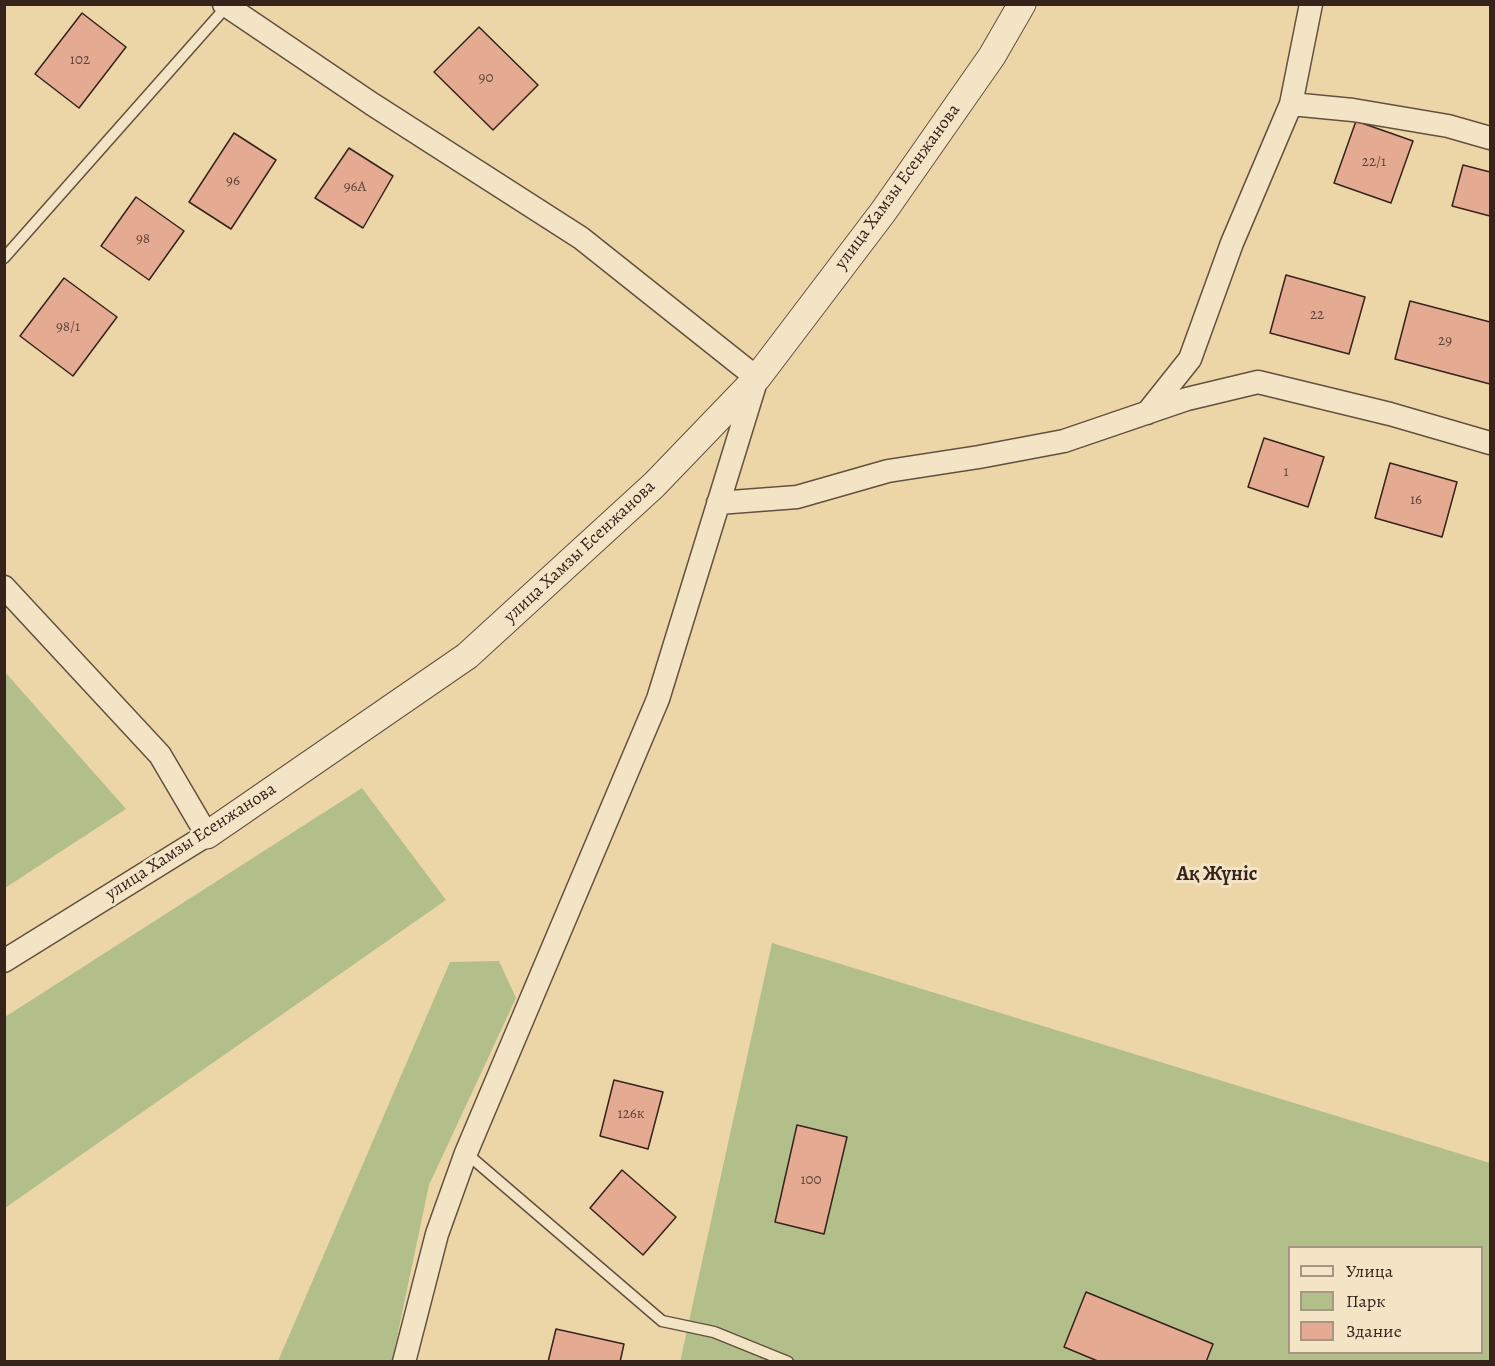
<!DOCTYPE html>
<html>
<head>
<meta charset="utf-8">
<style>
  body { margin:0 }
  #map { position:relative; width:1495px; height:1366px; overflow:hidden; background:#ecd6a7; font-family:Alegreya,serif }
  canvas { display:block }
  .frame { position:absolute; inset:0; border:6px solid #35231c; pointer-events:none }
  .legend { position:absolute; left:1288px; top:1246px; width:195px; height:108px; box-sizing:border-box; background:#f3e4c6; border:2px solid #a79782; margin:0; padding:8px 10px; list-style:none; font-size:18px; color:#35231c }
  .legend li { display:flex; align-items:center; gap:12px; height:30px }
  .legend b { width:30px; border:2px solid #a79782 }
</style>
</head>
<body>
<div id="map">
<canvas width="1495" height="1366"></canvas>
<div class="frame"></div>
<ul class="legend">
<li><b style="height:8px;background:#f3e4c6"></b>Улица</li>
<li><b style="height:16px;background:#b3bf8a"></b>Парк</li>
<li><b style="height:16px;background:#e4aa92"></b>Здание</li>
</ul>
</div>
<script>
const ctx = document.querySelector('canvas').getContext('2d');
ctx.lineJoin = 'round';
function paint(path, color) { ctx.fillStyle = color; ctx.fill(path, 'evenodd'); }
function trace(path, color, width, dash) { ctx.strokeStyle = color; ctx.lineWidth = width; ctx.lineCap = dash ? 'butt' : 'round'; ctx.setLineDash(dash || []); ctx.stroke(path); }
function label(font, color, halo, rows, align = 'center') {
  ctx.font = font + ' Alegreya,serif'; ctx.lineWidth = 6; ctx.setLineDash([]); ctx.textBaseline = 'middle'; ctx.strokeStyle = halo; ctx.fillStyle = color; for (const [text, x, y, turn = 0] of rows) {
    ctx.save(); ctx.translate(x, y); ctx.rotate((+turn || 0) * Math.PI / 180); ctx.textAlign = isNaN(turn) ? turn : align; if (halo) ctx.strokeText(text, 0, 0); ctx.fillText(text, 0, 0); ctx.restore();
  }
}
paint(new Path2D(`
  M5 672 126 809 5 888H4Z
  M362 788 446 900 5 1208V1017Z
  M772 943 1490 1163V1361L680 1362ZM1290 1248H1482V1352H1290Z
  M499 961 516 998 429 1185 392 1361H278L450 962Z`), '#b3bf8a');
const building = new Path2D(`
  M82 13 126 47 79 108 35 74Z
  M479 27 538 85 493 130 434 72Z
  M1356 121 1413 141 1391 203 1334 183Z
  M234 133 276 160 231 229 189 202Z
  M349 148 393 176 363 228 315 198Z
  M1463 165 1490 172V216L1452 206Z
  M136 197 184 231 149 280 101 246Z
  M1286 275 1365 297 1349 354 1270 333Z
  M64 278 117 317 73 376 20 336Z
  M1410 301 1490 322V384L1395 359Z
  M1264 438 1324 457 1308 507 1248 487Z
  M1390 463 1457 482 1442 537 1375 518Z
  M614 1080 663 1092 648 1149 600 1136Z
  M797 1125 847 1137 824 1234 775 1222Z
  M622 1170 676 1217 643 1255 590 1208Z
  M1086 1292 1213 1344 1206 1362H1100L1064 1347Z
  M556 1329 624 1344 620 1362H548Z`);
paint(building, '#e4aa92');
trace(building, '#35231c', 1.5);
const service = new Path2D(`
  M4 258 227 6
  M466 1153 662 1321 714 1332 788 1362`);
const minor = new Path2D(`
  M224 4 372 104 581 238 757 378 658 699 466 1153 437 1234 404 1362
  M1291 104 1353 110 1448 126 1490 138
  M1147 413 1190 359 1232 243 1291 104 1311 4
  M718 503 797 497 888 471 979 457 1064 441 1187 399 1258 382 1390 414 1490 443
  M4 587 160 755 207 835 4 961`);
const tertiary = new Path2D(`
  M207 835 467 656 654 485 757 378 883 212 992 56 1022 4`);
trace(service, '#63503f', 13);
trace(minor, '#63503f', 25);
trace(tertiary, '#63503f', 29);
trace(service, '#f3e4c6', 10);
trace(minor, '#f3e4c6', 22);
trace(tertiary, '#f3e4c6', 27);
label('15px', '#61453a', null, [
  ["102",80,60],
  ["90",486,78],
  ["22/1",1374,162],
  ["96",233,181],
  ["96А",355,187],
  ["98",143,239],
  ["22",1317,315],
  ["98/1",68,327],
  ["29",1445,341],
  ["1",1286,472],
  ["16",1416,500],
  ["126к",631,1114],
  ["100",811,1180]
]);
label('18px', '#35231c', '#f3e4c6', [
  ["улица Хамзы Есенжанова",898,187,-54],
  ["улица Хамзы Есенжанова",580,552,-43],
  ["улица Хамзы Есенжанова",191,842,-33]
]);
label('bold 20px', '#35231c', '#f3e4c6', [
  ["Ақ Жүніс",1217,875]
]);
</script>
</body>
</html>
